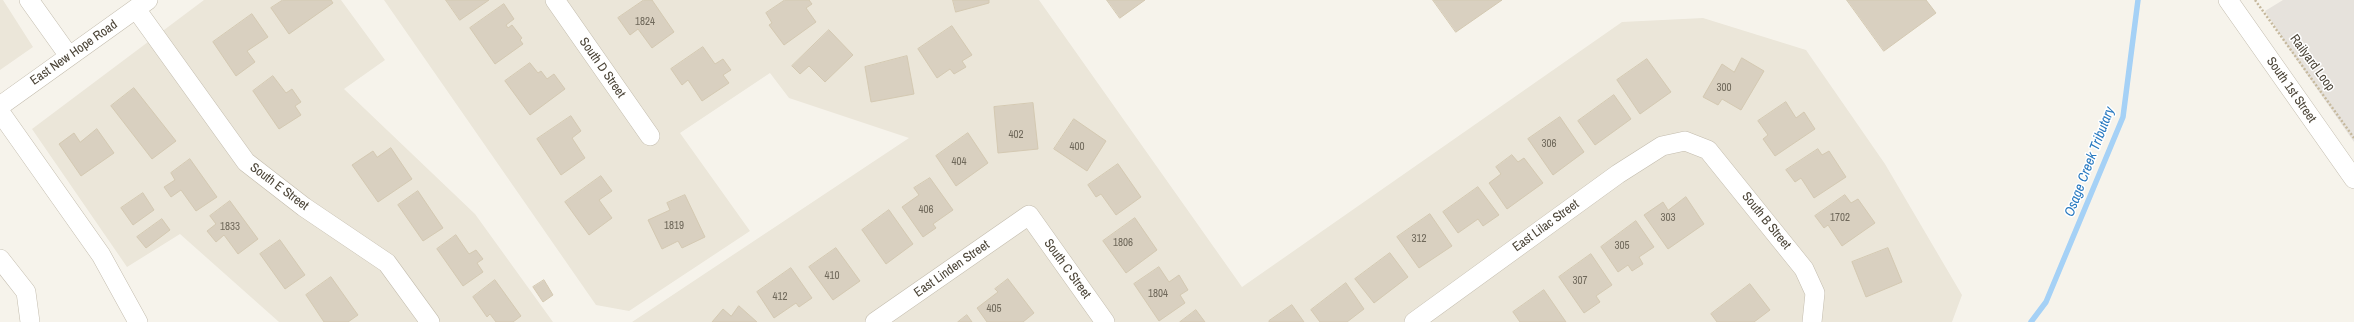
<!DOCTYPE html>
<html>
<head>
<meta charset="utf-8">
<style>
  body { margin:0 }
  canvas { display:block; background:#f6f3eb }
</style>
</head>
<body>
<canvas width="2354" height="322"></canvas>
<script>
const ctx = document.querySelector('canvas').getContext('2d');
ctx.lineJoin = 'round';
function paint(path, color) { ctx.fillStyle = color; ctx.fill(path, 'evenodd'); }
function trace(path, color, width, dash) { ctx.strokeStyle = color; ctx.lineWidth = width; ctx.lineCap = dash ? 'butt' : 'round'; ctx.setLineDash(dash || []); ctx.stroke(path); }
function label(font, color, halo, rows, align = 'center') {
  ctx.font = font + ' "Archivo Narrow",sans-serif'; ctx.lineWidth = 3; ctx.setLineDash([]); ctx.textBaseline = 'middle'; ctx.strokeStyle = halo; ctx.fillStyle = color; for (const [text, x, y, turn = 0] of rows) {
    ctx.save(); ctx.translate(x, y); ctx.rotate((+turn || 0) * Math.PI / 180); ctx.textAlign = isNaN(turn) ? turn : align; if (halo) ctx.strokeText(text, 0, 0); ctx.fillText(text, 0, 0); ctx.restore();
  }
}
paint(new Path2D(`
  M0 0H3L33 47 0 70Z
  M204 0H341L385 60 344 89 475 214 553 322H279L180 234 127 267 32 129Z
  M384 0H1039L1242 287 1622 22 1703 18 1806 50 1885 164 1962 295 1952 322H632L909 138 789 98 770 73 680 133 750 231 629 311 596 305Z`), '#ebe6d9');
paint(new Path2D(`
  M2283 0H2354V142L2290 50 2265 11Z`), '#e6e2dc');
trace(new Path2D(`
  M2031 322 2046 302 2123 117 2138 0`), '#a5d1f6', 5.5);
const building = new Path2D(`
  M283 0H331L333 3 289 34 271 8Z
  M446 0H489L460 20Z
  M644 0H652L674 32 652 48 638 29 630 35 618 18Z
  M785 0H809L812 4 806 8 816 22 784 45 769 25 772 23 766 13Z
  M953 0H989V3L956 12Z
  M1107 0H1145L1120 18Z
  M1433 0H1502L1456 32Z
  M1847 0H1926L1936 13 1884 51Z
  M504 4 514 19 506 25 508 28 512 25 522 38 520 40 523 44 495 64 470 28Z
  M252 14 268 37 247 51 255 62 236 76 213 42Z
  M952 26 972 55 962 61 966 67 954 74 950 69 937 78 918 49Z
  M829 30 853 55 825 82 809 66 800 74 792 66Z
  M703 47 715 64 723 59 731 70 723 75 729 83 702 101 688 80 682 85 671 69Z
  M907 56 914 94 871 102 865 67Z
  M1742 58 1764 71 1741 110 1722 99 1718 105 1703 97 1722 64 1734 72Z
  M1647 59 1671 92 1640 114 1617 80Z
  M530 63 538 73 541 71 547 79 554 74 565 89 530 115 505 81Z
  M273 76 286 93 292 89 301 102 295 106 301 115 279 129 253 91Z
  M134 88 176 141 152 159 111 106Z
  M1614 95 1631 119 1595 145 1578 121Z
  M1786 102 1796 118 1804 112 1815 129 1775 156 1763 139 1768 135 1758 121Z
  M1033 103 1038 149 998 153 994 107Z
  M571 116 581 131 572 138 585 158 561 175 537 139Z
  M1560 117 1584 152 1553 175 1528 139Z
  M1074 119 1106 141 1087 171 1054 149Z
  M97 129 114 153 81 176 59 144 74 133 80 142Z
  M968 133 988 163 956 186 936 156Z
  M391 148 412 179 378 202 352 165 373 151 377 157Z
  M1818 149 1822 155 1829 151 1846 177 1814 198 1801 178 1795 182 1786 170Z
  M1512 155 1518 162 1524 158 1543 183 1507 209 1489 183 1501 174 1496 167Z
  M190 159 217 197 196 211 181 190 171 197 164 187 175 180 171 173Z
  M1118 164 1141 197 1116 215 1101 194 1096 197 1088 185Z
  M601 176 612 191 599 200 612 218 589 235 565 202Z
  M930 178 953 210 933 224 936 228 923 237 902 207 919 195 914 188Z
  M1478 187 1499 215 1483 226 1478 219 1458 233 1443 212Z
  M418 191 443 228 423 241 398 205Z
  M143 193 154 210 133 225 121 208Z
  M685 195 705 237 682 248 678 241 662 249 648 220 670 210 667 203Z
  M1845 195 1851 203 1858 199 1875 223 1842 246 1828 225 1824 228 1815 216Z
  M1686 197 1704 224 1668 249 1644 215 1663 202 1668 210Z
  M230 201 258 239 238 254 224 235 216 242 207 231 216 224 210 216Z
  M889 210 913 244 886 264 862 230Z
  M1430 214 1452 246 1419 268 1397 237Z
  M1135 218 1157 250 1126 273 1103 241Z
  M162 219 170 230 146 248 137 237Z
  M1636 221 1654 247 1639 257 1643 264 1632 271 1628 265 1618 272 1601 247Z
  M456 235 469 254 476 250 483 259 477 263 483 272 463 286 437 249Z
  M280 240 305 275 285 289 260 254Z
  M836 248 860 281 833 300 809 267Z
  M1888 248 1902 282 1866 297 1852 262Z
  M1390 253 1408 277 1374 303 1355 279Z
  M1591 254 1612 285 1596 296 1600 302 1584 313 1559 277Z
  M1159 267 1169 282 1179 275 1188 290 1180 295 1185 303 1159 321 1134 284Z
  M791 268 812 298 799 307 796 303 774 318 757 292Z
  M331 277 358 315 348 322H324L306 295Z
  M1008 279 1034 313 1023 322H987L977 308 998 292 995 289Z
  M495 280 521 316 513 322H496L490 314 487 317 473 297Z
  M544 280 553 295 543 302 533 287Z
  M1346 283 1364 309 1347 322H1320L1311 310Z
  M1750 284 1770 310 1754 322H1717L1711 314Z
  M1544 290 1566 322H1520L1513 312Z
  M1292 305 1304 322H1269V321Z
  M739 306 757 322H712L723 309 731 316Z
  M1196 310 1205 322H1180Z
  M967 315 972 322H958Z`);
paint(building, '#d9d0c0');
trace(building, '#d4c9b2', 1);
const minor = new Path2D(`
  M29 0 69 56
  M555 0 650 136
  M2228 0 2354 179
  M136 9 246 162 304 207 387 263 430 322
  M0 106 148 0
  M0 112 101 255 138 322
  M0 259 26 292 30 322
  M875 322 1029 215 1105 322
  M1414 322 1618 174 1662 146 1685 141 1708 150 1804 269 1815 293 1812 322`);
trace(minor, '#c3bcad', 20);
trace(new Path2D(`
  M2255 0 2354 138`), '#c6b99d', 2.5, [2, 2]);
trace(minor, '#fff', 19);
label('11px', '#6f685a', null, [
  ["1824",645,22],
  ["300",1724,88],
  ["402",1016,135],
  ["306",1549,144],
  ["400",1077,147],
  ["404",959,162],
  ["406",926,210],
  ["303",1668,218],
  ["1702",1840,218],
  ["1819",674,226],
  ["1833",230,227],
  ["312",1419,239],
  ["1806",1123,243],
  ["305",1622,246],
  ["410",832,276],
  ["307",1580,281],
  ["1804",1158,294],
  ["412",780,297],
  ["405",994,309]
]);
label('13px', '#4c4538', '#fff', [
  ["East New Hope Road",74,53,-35],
  ["Railyard Loop",2312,63,54],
  ["South D Street",602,68,55],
  ["South 1st Street",2291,90,55],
  ["South E Street",279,187,37],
  ["South B Street",1766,221,51],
  ["East Lilac Street",1546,226,-36],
  ["East Linden Street",952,269,-35],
  ["South C Street",1067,269,54]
]);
label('italic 14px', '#2879c0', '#fff', [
  ["Osage Creek Tributary",2090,162,-69]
]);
</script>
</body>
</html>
